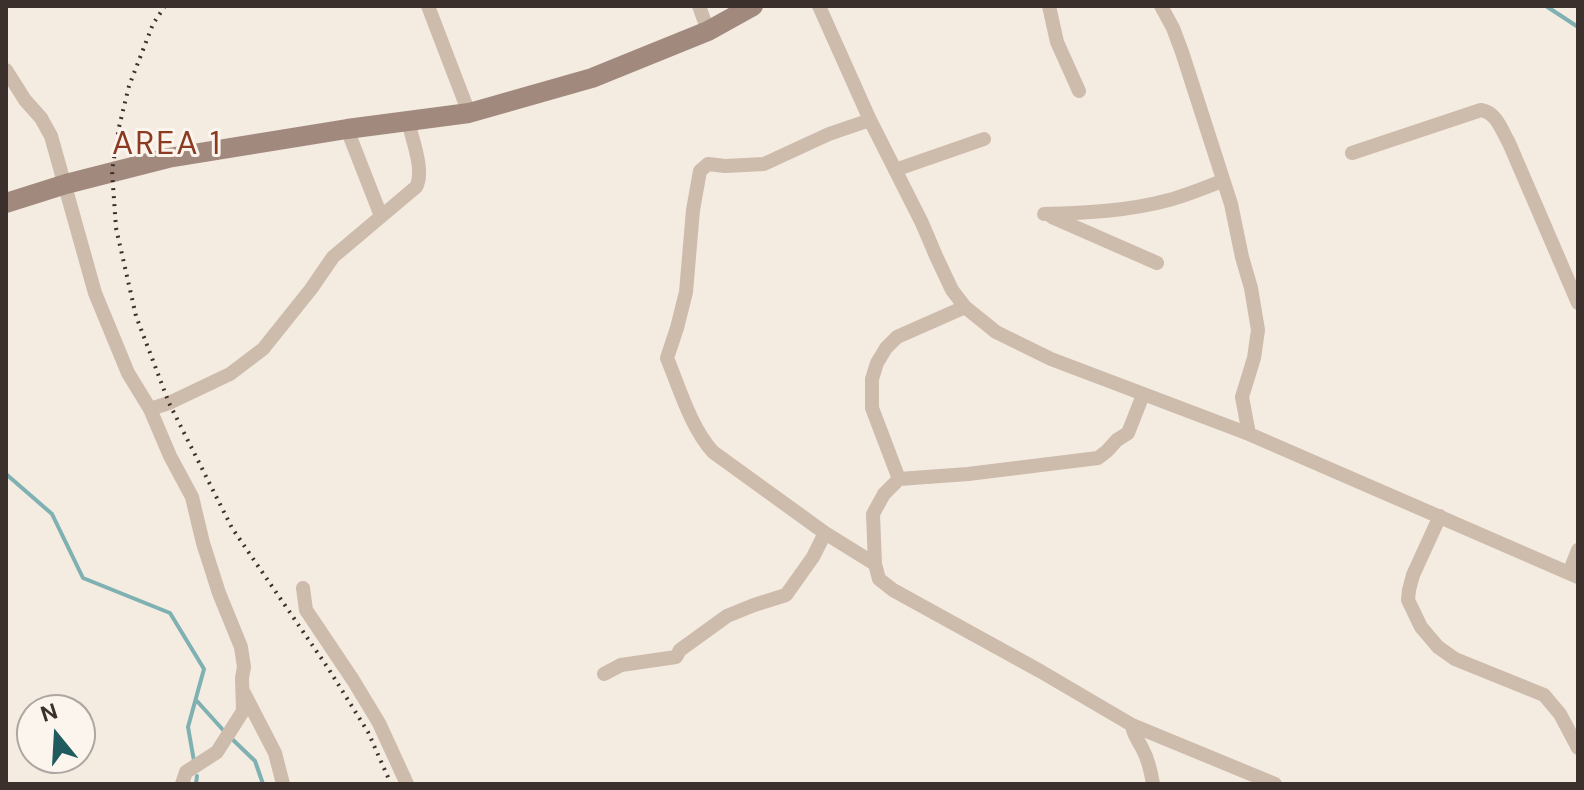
<!DOCTYPE html>
<html>
<head>
<meta charset="utf-8">
<style>
  body { margin:0 }
  #map { position:relative; width:1584px; height:790px; overflow:hidden; background:#f4ebe1; font-family:"DM Sans",sans-serif }
  canvas { display:block }
  .frame { position:absolute; inset:0; border:8px solid #3b302b; pointer-events:none }
  .north { position:absolute; left:16px; top:694px; width:80px; height:80px; box-sizing:border-box; background:#fbf5ee; border:2px solid #aea6a0; border-radius:50%; rotate:342deg; font-size:22px; font-weight:700; line-height:32px; text-align:center; color:#3b302b }
  .north::after { content:''; display:block; margin:auto; width:28px; height:36px; background:#1f5a5e; clip-path:polygon(50% 0,100% 100%,50% 72%,0 100%) }
</style>
</head>
<body>
<div id="map">
<canvas width="1584" height="790"></canvas>
<div class="frame"></div>
<div class="north">N</div>
</div>
<script>
const ctx = document.querySelector('canvas').getContext('2d');
ctx.lineJoin = 'round';
function trace(path, color, width, dash) { ctx.strokeStyle = color; ctx.lineWidth = width; ctx.lineCap = dash ? 'butt' : 'round'; ctx.setLineDash(dash || []); ctx.stroke(path); }
function label(font, color, halo, rows, align = 'center') {
  ctx.font = font + ' "DM Sans",sans-serif'; ctx.lineWidth = 6; ctx.setLineDash([]); ctx.textBaseline = 'middle'; ctx.strokeStyle = halo; ctx.fillStyle = color; for (const [text, x, y, turn = 0] of rows) {
    ctx.save(); ctx.translate(x, y); ctx.rotate((+turn || 0) * Math.PI / 180); ctx.textAlign = isNaN(turn) ? turn : align; if (halo) ctx.strokeText(text, 0, 0); ctx.fillText(text, 0, 0); ctx.restore();
  }
}
trace(new Path2D(`
  M1546 6 1578 27
  M6 474 52 514 83 578 170 613 204 669 188 727 194 761
  M196 700 224 731
  M231 738 255 761 263 784
  M196 784 197 776`), '#7fb0b2', 4);
trace(new Path2D(`
  M428 6 469 113
  M699 6 708 31
  M819 6 870 120 922 223 936 256 952 290 965 307 996 332 1051 359 1249 434 1578 577
  M1049 6 1057 42 1079 91
  M1161 6 1173 28 1182 52 1231 204 1242 257 1251 288 1258 330 1254 358 1242 397 1249 434
  M6 70 25 100 41 118 51 136 95 293 128 373 150 409 170 456 192 497 203 543 219 593 241 647 244 667 242 678 243 711 217 752 186 772 182 784
  M870 120 829 134 764 164 725 166 708 164 700 171 693 210 686 292 677 328 667 358C679 387 691 428 713 452L825 533 875 564
  M347 129 381 216
  M1352 153 1481 110C1497 113 1501 129 1509 143L1578 303
  M895 170 984 139
  M1044 214C1086 213 1128 211 1169 200 1187 195 1204 188 1222 181
  M1052 217 1157 263
  M1143 395 1128 433 1117 440 1107 451 1098 458 968 474 899 479 884 494 873 514 875 564 879 579 893 590 1040 671 1132 725 1275 784
  M150 409 169 403 230 374 263 349 311 289 333 257 416 187C425 171 412 139 408 121
  M899 479 872 408V379L877 363 886 348 897 337 965 307
  M1440 516 1413 575 1409 590 1408 600 1421 627 1438 647 1455 659 1544 695 1560 714 1578 748
  M1569 573 1578 550
  M303 588 306 610 353 680 379 723 407 784
  M604 674 621 665 676 657 680 650 727 616 754 605 786 595 813 557 825 533
  M244 693 275 753 283 784
  M1132 725C1133 735 1139 741 1143 750 1149 761 1151 772 1153 784`), '#cdbbac', 14);
trace(new Path2D(`
  M6 203 66 184 168 158 347 129 469 113 592 78 708 31 753 6`), '#a18a7d', 20);
trace(new Path2D(`
  M165 6 153 24 129 86 119 127 112 171 116 228 136 316 169 403 232 528 328 668 368 732 391 784`), '#3b302b', 4, [2, 6]);
ctx.letterSpacing = '2px';
label('32px', '#8c3b22', '#fbf5ee', [
  ["AREA 1",167,146]
]);
ctx.letterSpacing = '0px';
</script>
</body>
</html>
